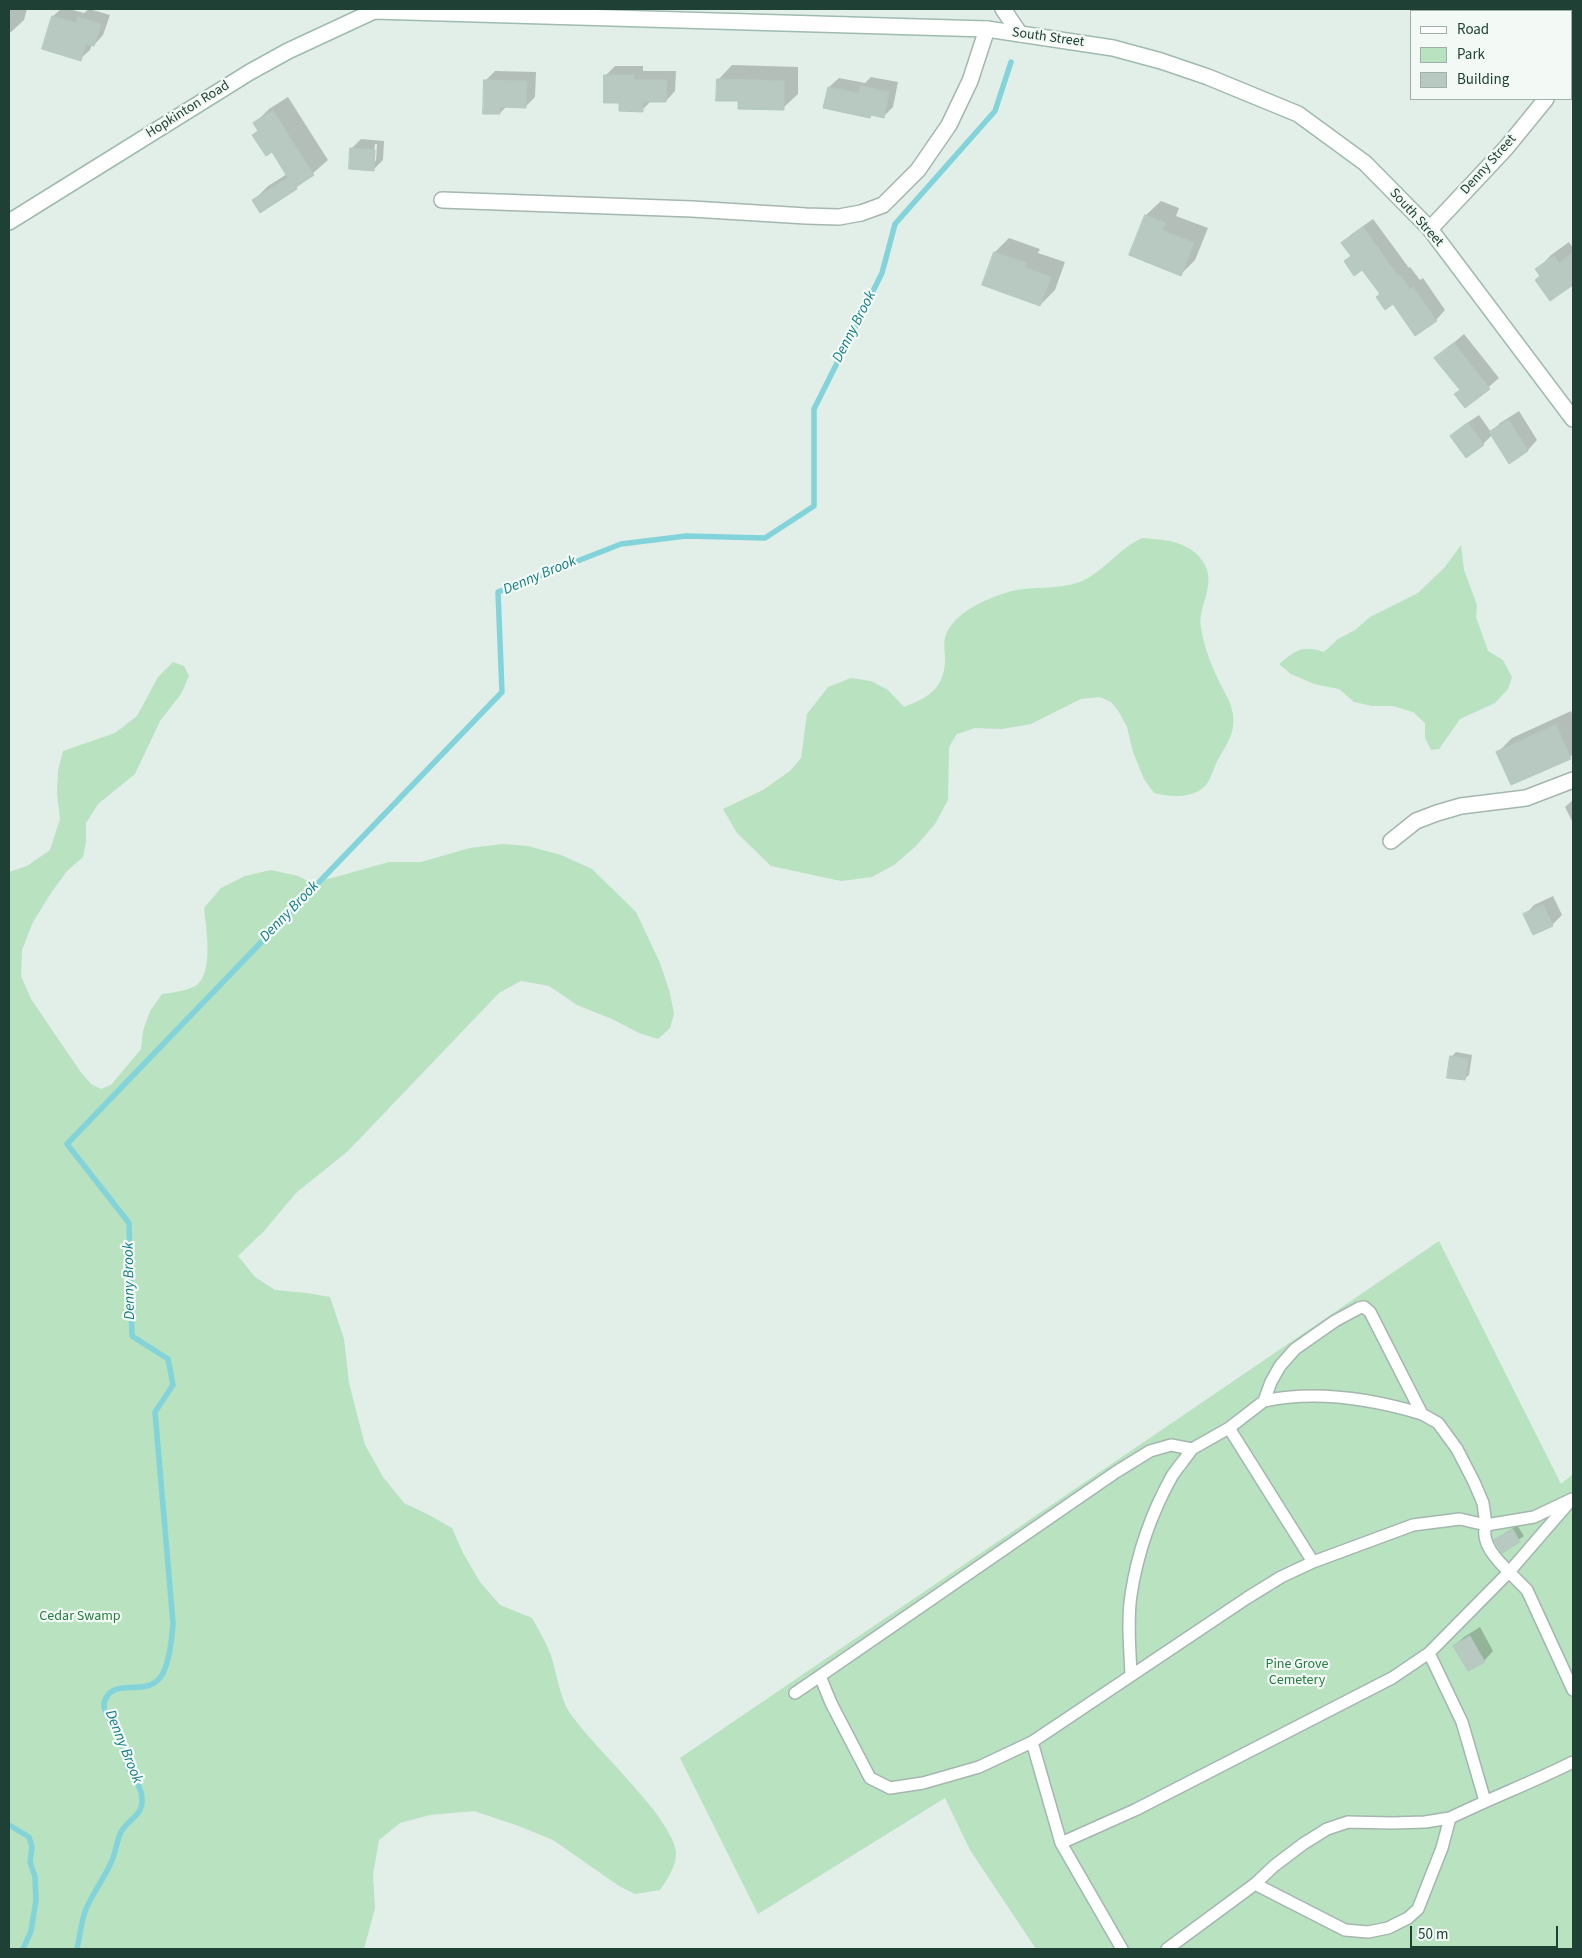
<!DOCTYPE html>
<html>
<head>
<meta charset="utf-8">
<style>
  body { margin:0 }
  #map { position:relative; width:1582px; height:1958px; overflow:hidden; background:#e2eee8; font-family:"Source Sans 3",sans-serif }
  canvas { display:block }
  .frame { position:absolute; inset:0; border:10px solid #1f4135; pointer-events:none }
  .legend { position:absolute; left:1410px; top:10px; width:162px; height:90px; box-sizing:border-box; background:#f3faf6; border:1px solid #9eb0a9; margin:0; padding:6px 9px; list-style:none; font-size:15px; color:#1f4135 }
  .legend li { display:flex; align-items:center; gap:10px; height:25px }
  .legend b { width:25px; border:1px solid #9eb0a9 }
  .scale { position:absolute; left:1410px; top:1926px; width:148px; height:22px; box-sizing:border-box; border:2px solid #1f4135; border-top:0; padding-left:6px; font-size:15px; line-height:18px; white-space:nowrap; color:#1f4135; -webkit-text-stroke:4px #f3faf6; paint-order:stroke }
</style>
</head>
<body>
<div id="map">
<canvas width="1582" height="1958"></canvas>
<div class="frame"></div>
<ul class="legend">
<li><b style="height:6px;background:#fff"></b>Road</li>
<li><b style="height:14px;background:#b8e2c0"></b>Park</li>
<li><b style="height:14px;background:#b7c9c0"></b>Building</li>
</ul>
<div class="scale">50 m</div>
</div>
<script>
const ctx = document.querySelector('canvas').getContext('2d');
ctx.lineJoin = 'round';
function paint(path, color) { ctx.fillStyle = color; ctx.fill(path, 'evenodd'); }
function trace(path, color, width, dash) { ctx.strokeStyle = color; ctx.lineWidth = width; ctx.lineCap = dash ? 'butt' : 'round'; ctx.setLineDash(dash || []); ctx.stroke(path); }
function label(font, color, halo, rows, align = 'center') {
  ctx.font = font + ' "Source Sans 3",sans-serif'; ctx.lineWidth = 4.5; ctx.setLineDash([]); ctx.textBaseline = 'middle'; ctx.strokeStyle = halo; ctx.fillStyle = color; for (const [text, x, y, turn = 0] of rows) {
    ctx.save(); ctx.translate(x, y); ctx.rotate((+turn || 0) * Math.PI / 180); ctx.textAlign = isNaN(turn) ? turn : align; if (halo) ctx.strokeText(text, 0, 0); ctx.fillText(text, 0, 0); ctx.restore();
  }
}
paint(new Path2D(`
  M1142 538C1166 540 1192 541 1205 565 1216 587 1197 607 1201 628 1204 645 1209 660 1216 675 1221 687 1229 697 1232 710 1238 734 1224 746 1215 766 1212 773 1210 781 1205 786 1192 799 1170 797 1154 793L1144 779 1133 752 1127 727 1119 712 1111 702 1100 697 1081 699 1031 724 1002 729 975 728 957 734 949 747 948 800 935 824 915 847 894 865 872 877 841 881 771 866 737 833 723 809 763 790 790 771 801 758 807 714 828 687 851 678 871 681 888 690 904 707C930 697 946 687 945 656 944 646 943 636 950 627 963 608 991 597 1012 591 1033 586 1058 590 1080 582 1104 572 1118 549 1142 538Z
  M1461 545 1464 570 1477 605 1476 617 1488 651 1503 660 1512 677 1508 689 1495 703 1460 719 1439 749 1431 750 1425 738V723L1413 712 1393 706H1372L1354 702 1339 689 1314 684 1291 674 1279 664C1297 650 1301 645 1324 652L1338 639 1355 630 1370 617 1418 593 1444 568Z
  M173 662 184 666 189 676 181 694 160 721 135 774 98 804 86 823V842L83 857 67 871 51 893 33 922 22 950 21 976 31 999 80 1071 91 1084 101 1089 111 1085 141 1049 143 1031 150 1011 162 994C171 993 193 990 199 983 213 967 206 928 204 908L221 888 245 876 271 870 298 876 308 881 332 878 389 862H421L470 848 503 844 528 846 561 855 592 869 636 912 660 963 670 993 674 1014 670 1028 658 1039 639 1033 612 1019 577 1005 549 986 521 981 499 993 348 1151 296 1193 264 1231 238 1256 255 1277 275 1290 307 1293 330 1297 344 1339 349 1383 365 1445 383 1477 404 1503 429 1515 452 1528 463 1553 480 1582 500 1605 532 1618C539 1631 548 1645 552 1659 557 1675 560 1696 568 1710 591 1746 672 1816 676 1852 677 1865 667 1880 660 1890L635 1894 619 1886 553 1840 516 1825 474 1811 430 1815 400 1823 379 1840 373 1875 375 1908 364 1949H9V872L27 866 50 850 60 819 57 793 58 771 63 751 115 733 137 716 158 677Z
  M1439 1241 1561 1484 1573 1474V1949H1036L970 1850 945 1798 758 1914 680 1758Z`), '#b8e2c0');
paint(new Path2D(`
  M9 9H27L24 20 11 32 9 31Z
  M61 9H69L84 13 89 9 110 15 103 35 94 45 92 44 90 50 80 59 53 16Z
  M732 65 798 67V94L783 108 739 100 718 80Z
  M615 66H643V71H676L675 91 666 101 652 100 642 110 620 102 605 76Z
  M495 71 536 72 535 97 526 106H507L500 113 485 81Z
  M871 77 898 82 893 107 883 117 872 114 870 117 829 87 839 78 865 83Z
  M288 97 328 160 296 188 253 201 268 186 287 174 255 123 269 109Z
  M361 139 384 141 383 160 373 170 352 148ZM375 144H377L376 161H373Z
  M1161 201 1179 208 1176 216 1208 228 1195 260 1180 275 1130 255 1146 215Z
  M1373 219 1409 268 1410 267 1420 280 1423 278 1445 310 1436 320 1393 302 1381 294 1362 269 1345 261 1352 255 1343 243 1352 234Z
  M1009 238 1040 249 1038 253 1065 262 1055 290 1040 305 983 284 995 252Z
  M1569 242 1573 248V283L1550 299 1537 270 1551 255Z
  M1464 334 1499 378 1466 407 1456 394 1461 389 1436 358Z
  M1519 411 1537 440 1528 450 1510 462 1492 435 1483 444 1452 436 1461 427 1479 415 1491 432 1500 423Z
  M1571 711 1573 716V755L1512 783 1497 753 1512 738Z
  M1573 800V823L1565 807Z
  M1553 896 1562 915 1552 925 1525 915 1534 905Z
  M1456 1052 1472 1055 1469 1075 1464 1079 1451 1057Z
  M1517 1525 1524 1536 1502 1551 1496 1540Z
  M1480 1627 1493 1651 1484 1661 1454 1646 1464 1637Z`), '#0003');
trace(new Path2D(`
  M9 1825 29 1837 32 1847 30 1862 35 1877 36 1900 31 1931 23 1949
  M77 1949C80 1936 81 1921 86 1909 94 1891 106 1876 113 1858 116 1850 117 1840 121 1832 128 1819 143 1816 142 1799 142 1787 133 1778 128 1768 124 1757 123 1746 119 1735 115 1723 98 1711 106 1698 115 1679 145 1696 160 1678 169 1666 172 1638 173 1623L155 1412 173 1385 168 1359 132 1336 129 1223 67 1144 502 692 498 592 621 544 686 536 765 538 814 506V409L882 273 895 224 995 111 1011 62`), '#83d4da', 5.5);
const building = new Path2D(`
  M52 16 76 23 78 17 101 24 94 46 86 44 81 61 42 49Z
  M604 75H634V80H667L666 102H643V112L619 111V103H604Z
  M717 79 784 81V110L738 109V101H716Z
  M484 80 527 81 526 108 500 107V114H483Z
  M861 86 889 92 884 118 871 115 870 118 823 108 828 87 859 93Z
  M273 111 314 175 296 187 297 189 260 213 252 200 288 178 272 152 266 156 252 135 258 131 253 123Z
  M350 148 375 150 374 171 349 169Z
  M1145 215 1166 223 1162 230 1194 243 1181 276 1129 255Z
  M1363 227 1398 276 1400 275 1410 289 1413 287 1437 321 1415 336 1393 304 1385 310 1376 297 1380 294 1362 270 1354 276 1344 261 1351 256 1341 243Z
  M994 252 1026 263 1024 267 1051 277 1040 306 982 285Z
  M1573 253V285L1550 301 1535 280 1540 276 1535 269 1554 256 1559 263Z
  M1454 343 1490 389 1465 408 1454 394 1460 390 1434 358Z
  M1509 420 1528 451 1509 464 1489 432Z
  M1468 423 1484 445 1466 458 1450 436Z
  M1556 725 1571 759 1511 785 1496 752Z
  M1543 905 1553 926 1533 935 1523 914Z
  M1450 1056 1468 1059 1465 1080 1447 1078Z
  M1513 1529 1520 1542 1502 1553 1494 1540Z
  M1470 1636 1485 1662 1468 1671 1453 1646Z`);
paint(building, '#b7c9c0');
trace(building, '#b3c9be', 1);
const lane = new Path2D(`
  M1264 1401C1316 1390 1372 1399 1422 1414
  M1229 1428 1313 1562 1281 1577 1247 1598 1032 1742 979 1767 923 1783 890 1788 870 1778 831 1703 820 1676 1116 1472 1150 1451 1171 1445 1192 1449Z
  M1229 1428 1264 1401 1271 1382 1280 1366 1295 1349 1335 1321 1359 1308 1364 1307 1370 1312 1422 1414 1438 1423 1457 1449 1474 1482 1483 1503 1486 1525 1534 1517 1572 1499 1573 1502
  M1313 1562 1413 1525 1460 1519 1486 1525C1480 1543 1497 1560 1509 1572L1567 1505
  M1429 1653 1462 1722 1485 1801
  M1131 1675C1130 1649 1127 1621 1131 1595 1137 1555 1152 1512 1172 1476 1178 1467 1186 1458 1192 1449
  M795 1693 820 1676
  M1032 1742 1061 1843 1122 1949
  M1450 1818C1491 1798 1533 1782 1573 1762
  M1061 1843 1135 1810 1392 1678 1429 1653 1509 1572 1527 1590 1573 1690
  M1167 1949 1255 1884 1274 1866 1303 1844 1327 1829 1348 1822 1391 1823 1425 1822 1450 1818 1442 1848 1418 1909 1408 1918 1388 1928 1368 1932 1345 1930 1255 1884`);
const street = new Path2D(`
  M1003 9 1020 34
  M1571 69 1573 66
  M442 200 692 209 806 216 839 217 861 213 883 205 918 170 949 125 970 81 987 29
  M1430 229 1506 148 1546 99
  M1391 841 1416 821 1437 813 1461 806 1526 798 1573 780`);
const secondary = new Path2D(`
  M366 9 374 11 987 29 1113 48 1161 61 1208 77 1298 114 1365 163 1430 229 1573 419
  M9 222 250 72 288 51 374 11`);
trace(lane, '#a4b7af', 14);
trace(street, '#a4b7af', 18);
trace(secondary, '#9fbbaf', 18);
trace(lane, '#fff', 11);
trace(street, '#fff', 15);
trace(secondary, '#fff', 15);
label('14px', '#1f4135', '#f3faf6', [
  ["South Street",1048,38,8],
  ["Hopkinton Road",188,110,-32],
  ["Denny Street",1489,165,-48],
  ["South Street",1416,218,48]
]);
label('14px', '#247e3f', '#f3faf6', [
  ["Cedar Swamp",80,1617],
  ["Pine Grove",1297,1665],
  ["Cemetery",1297,1681]
]);
label('italic 15px', '#127c85', '#f3faf6', [
  ["Denny Brook",855,327,-63],
  ["Denny Brook",540,576,-23],
  ["Denny Brook",290,912,-46],
  ["Denny Brook",130,1281,-91],
  ["Denny Brook",123,1747,68]
]);
</script>
</body>
</html>
